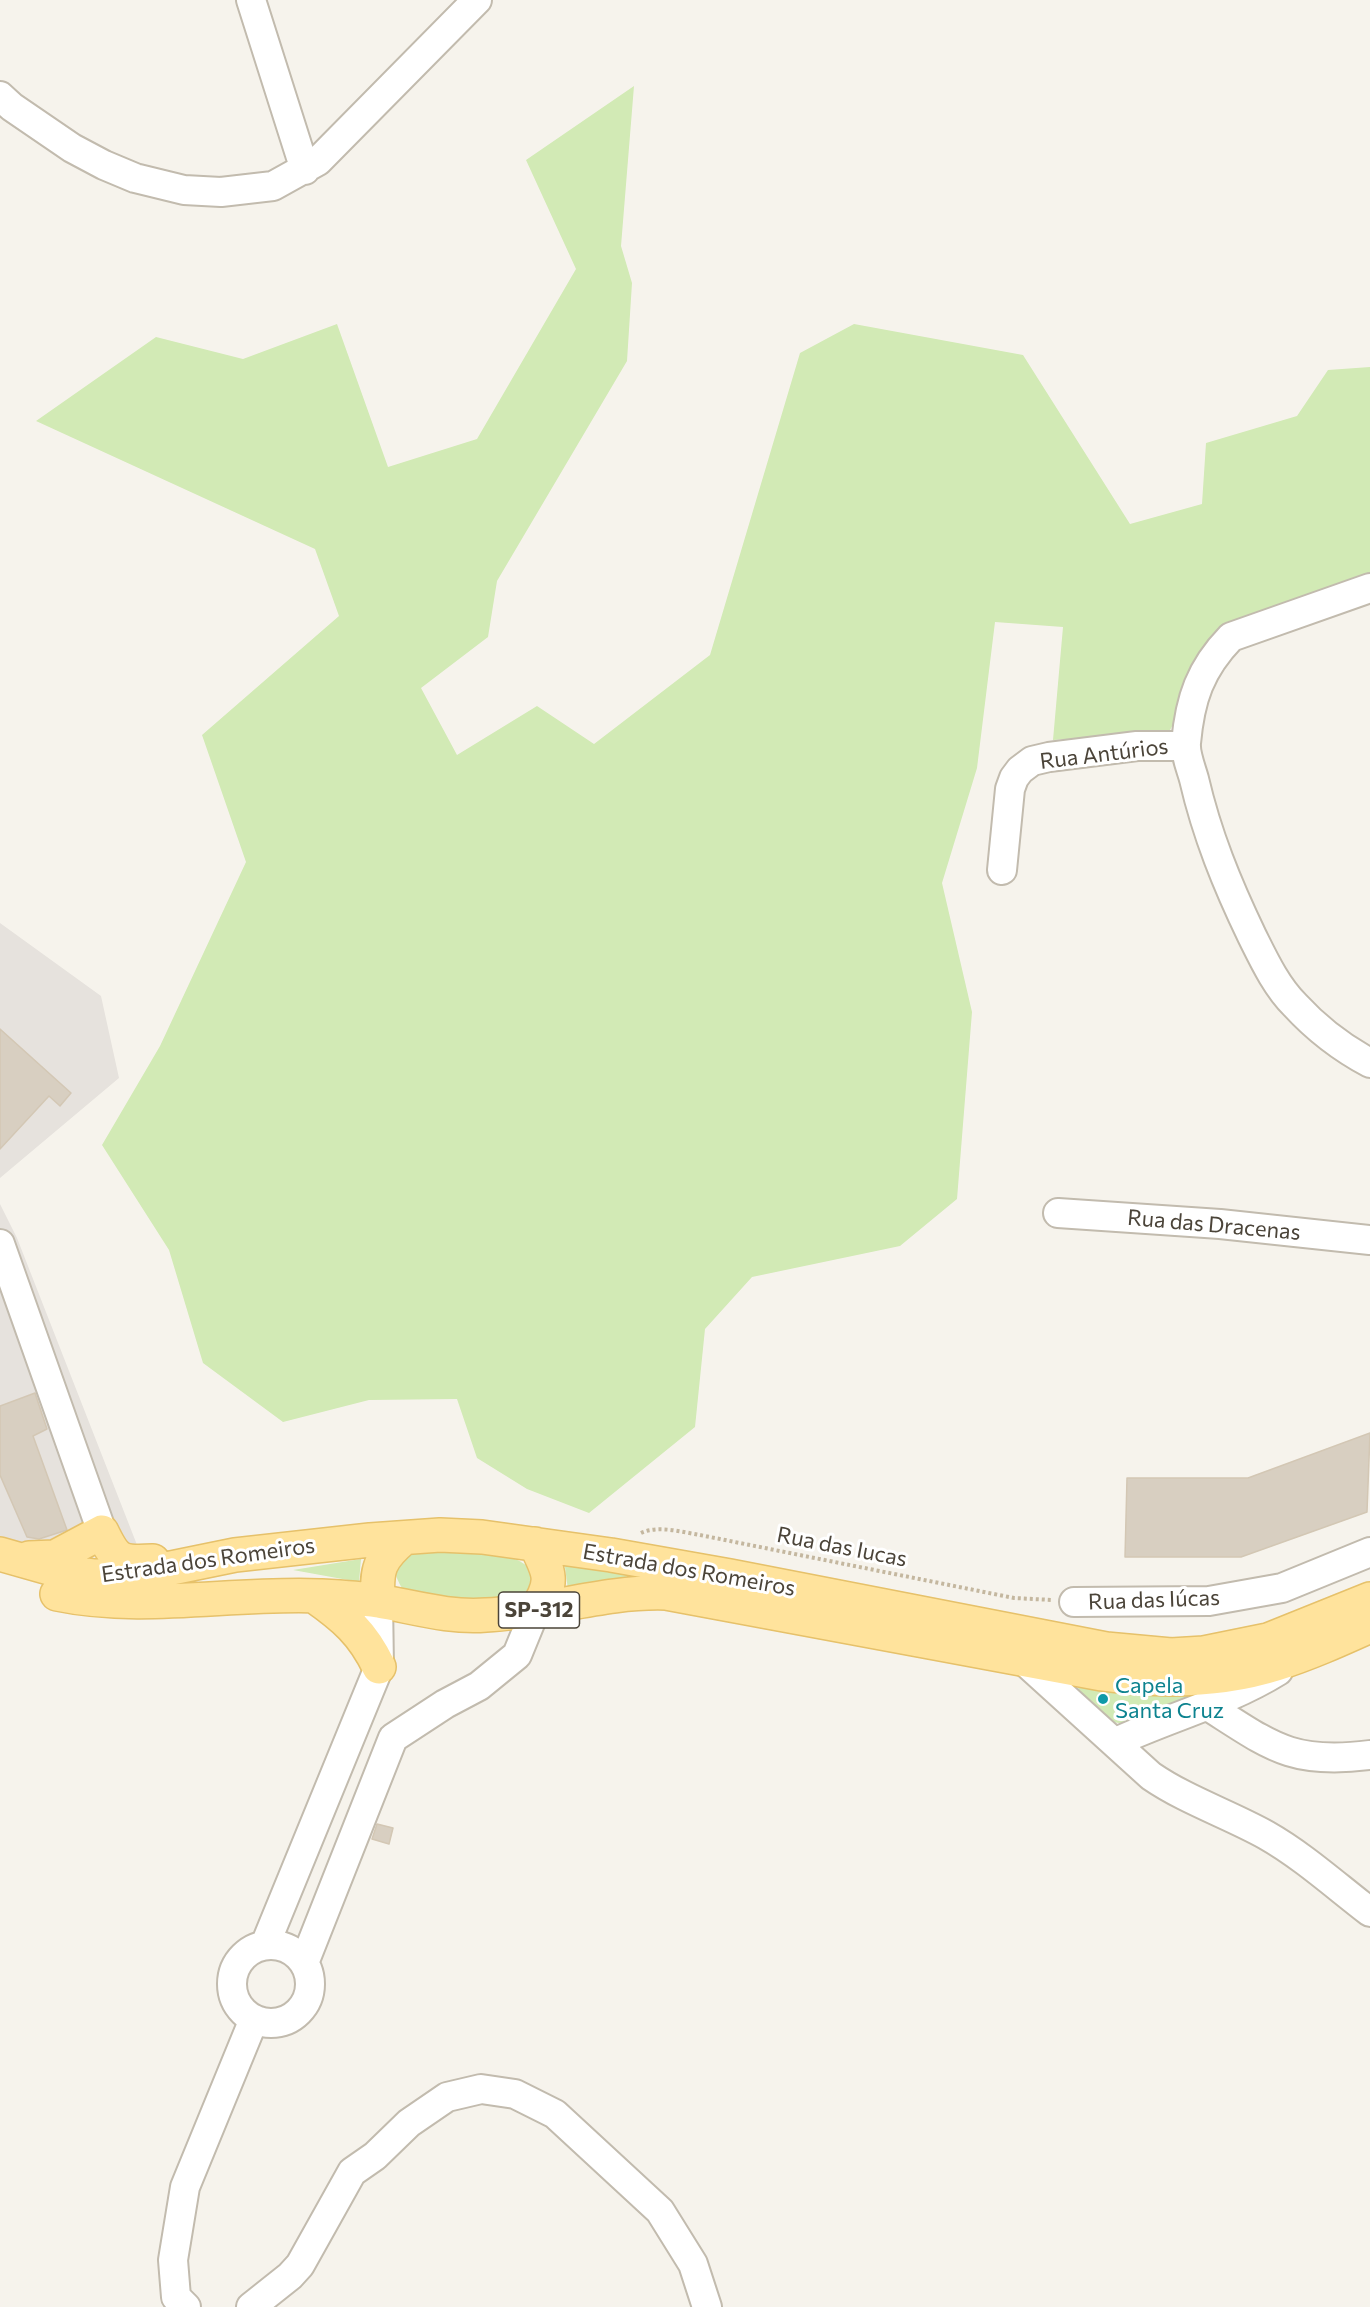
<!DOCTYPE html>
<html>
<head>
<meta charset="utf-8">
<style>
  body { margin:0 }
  canvas { display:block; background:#f6f3ec }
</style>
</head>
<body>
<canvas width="1370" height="2307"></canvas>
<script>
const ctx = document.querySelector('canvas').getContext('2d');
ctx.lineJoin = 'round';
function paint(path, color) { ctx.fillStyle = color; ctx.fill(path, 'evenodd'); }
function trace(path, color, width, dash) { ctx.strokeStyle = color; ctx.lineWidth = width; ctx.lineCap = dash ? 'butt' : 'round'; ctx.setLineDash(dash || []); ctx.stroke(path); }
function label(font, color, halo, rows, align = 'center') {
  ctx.font = font + ' Commissioner,sans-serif'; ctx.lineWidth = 6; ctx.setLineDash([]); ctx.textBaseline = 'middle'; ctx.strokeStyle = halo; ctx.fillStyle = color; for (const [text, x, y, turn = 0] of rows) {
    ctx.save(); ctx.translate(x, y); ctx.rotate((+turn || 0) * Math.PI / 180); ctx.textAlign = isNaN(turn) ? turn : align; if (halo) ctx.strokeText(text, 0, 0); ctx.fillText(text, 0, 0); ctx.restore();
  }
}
paint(new Path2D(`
  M0 923 101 996 119 1078 0 1178Z
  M0 1204 17 1238 139 1550 0 1543Z`), '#e6e2dd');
paint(new Path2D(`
  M634 86 621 246 632 283 627 361 497 581 488 637 421 688 457 755 537 706 594 744 710 655 800 353 854 324 1023 355 1130 524 1202 504 1206 443 1297 416 1328 370 1370 367V581L1221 634 1169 732 1053 740 1063 627 995 622 977 768 942 883 972 1012 957 1199 900 1246 752 1277 705 1329 695 1427 589 1513 527 1489 477 1458 457 1399 369 1400 283 1422 203 1363 169 1250 102 1145 160 1046 246 862 202 735 339 616 315 549 36 421 156 337 243 359 337 324 388 467 477 439 576 269 526 160Z
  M459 1550C477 1553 536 1552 532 1581 531 1587 525 1593 521 1595 492 1607 431 1599 402 1588 391 1569 395 1567 410 1552Z
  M361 1559 359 1582 293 1570Z
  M564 1559 656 1575 624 1578 568 1590Z
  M1080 1685 1208 1691 1126 1724 1105 1721 1076 1693Z`), '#d2eab5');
const building = new Path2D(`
  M0 1029 71 1093 60 1106 49 1096 0 1149Z
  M35 1393 47 1429 33 1436 67 1530 39 1539 27 1537 0 1475V1406Z
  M1370 1433 1367 1512 1241 1557H1125L1127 1478H1248Z
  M377 1824 393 1828 389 1844 372 1839Z`);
paint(building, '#d8cfc1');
trace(building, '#d3c7b4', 1.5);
const minor = new Path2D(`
  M251 0 305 170
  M0 96 12 107 72 148 104 165 135 178 184 190 221 192 273 186 318 161 477 0
  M1370 588 1231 637C1200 669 1190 699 1186 743 1185 754 1191 768 1194 779 1207 835 1227 884 1252 936 1264 960 1276 986 1295 1005 1317 1029 1342 1048 1370 1063
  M1002 870 1010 789 1014 778 1020 770 1032 761 1049 757 1137 746H1186
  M1058 1213 1220 1224 1370 1240
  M0 1244 102 1532
  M1074 1602 1209 1601 1282 1588 1370 1552
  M1022 1659 1151 1776C1186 1800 1228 1814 1266 1835 1303 1856 1336 1886 1370 1912
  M1208 1706C1271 1746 1291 1765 1370 1755
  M1116 1742C1170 1717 1228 1702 1278 1671
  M232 1984a39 39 0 1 1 78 0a39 39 0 1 1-78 0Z
  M265 1945 379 1667 378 1601
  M304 1963 393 1738 445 1704 479 1686 517 1655 535 1611
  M186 2307 176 2297 173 2260 185 2187 254 2019
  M251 2307 290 2276 300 2265 352 2172 375 2156 409 2123 447 2097 481 2089 515 2094 555 2114 660 2211 693 2264 707 2307`);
const major = new Path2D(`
  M0 1554 63 1572 95 1576H119L147 1573 235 1555 370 1540 440 1535 482 1537 611 1555 730 1576 1106 1649 1171 1655 1204 1653 1268 1640 1370 1599
  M29 1558 55 1557 102 1532C116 1561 120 1563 153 1561
  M57 1594C143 1612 233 1592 320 1596 339 1597 359 1598 378 1601 414 1607 449 1618 486 1615 546 1612 605 1591 666 1593L1102 1674C1160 1682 1219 1682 1276 1664 1308 1654 1339 1640 1370 1626
  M314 1596C344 1617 363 1633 379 1667
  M378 1601C376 1569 379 1559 404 1538
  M535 1611C555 1582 550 1573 535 1544`);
trace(minor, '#c2bbae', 32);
trace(major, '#e6c16a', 36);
trace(new Path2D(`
  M641 1533C658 1525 682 1532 700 1535L1014 1598 1052 1600`), '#c4b79f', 4, [3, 3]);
trace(minor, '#fff', 28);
trace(major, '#ffe39c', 33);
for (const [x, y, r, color] of [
  [1103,1699,6,"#0f9aa8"]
]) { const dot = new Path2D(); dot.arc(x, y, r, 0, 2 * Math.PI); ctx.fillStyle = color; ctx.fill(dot); trace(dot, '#fff', 2); }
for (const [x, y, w] of [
  [539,1610,81]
]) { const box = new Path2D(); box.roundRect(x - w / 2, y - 18, w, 36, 4.5); ctx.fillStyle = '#fff'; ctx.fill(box); trace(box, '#4b4439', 1.5); }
label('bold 21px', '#4b4439', null, [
  ["SP-312",539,1610]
]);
label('22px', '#4b4439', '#fff', [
  ["Rua Antúrios",1104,754,-7],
  ["Rua das Dracenas",1214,1225,5],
  ["Rua das Iucas",842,1547,11],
  ["Estrada dos Romeiros",208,1560,-8],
  ["Estrada dos Romeiros",689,1570,10],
  ["Rua das Iúcas",1154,1600,-2]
]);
label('22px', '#0d838f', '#fff', [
  ["Capela",1115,1686],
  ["Santa Cruz",1115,1711]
], 'left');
</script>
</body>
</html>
